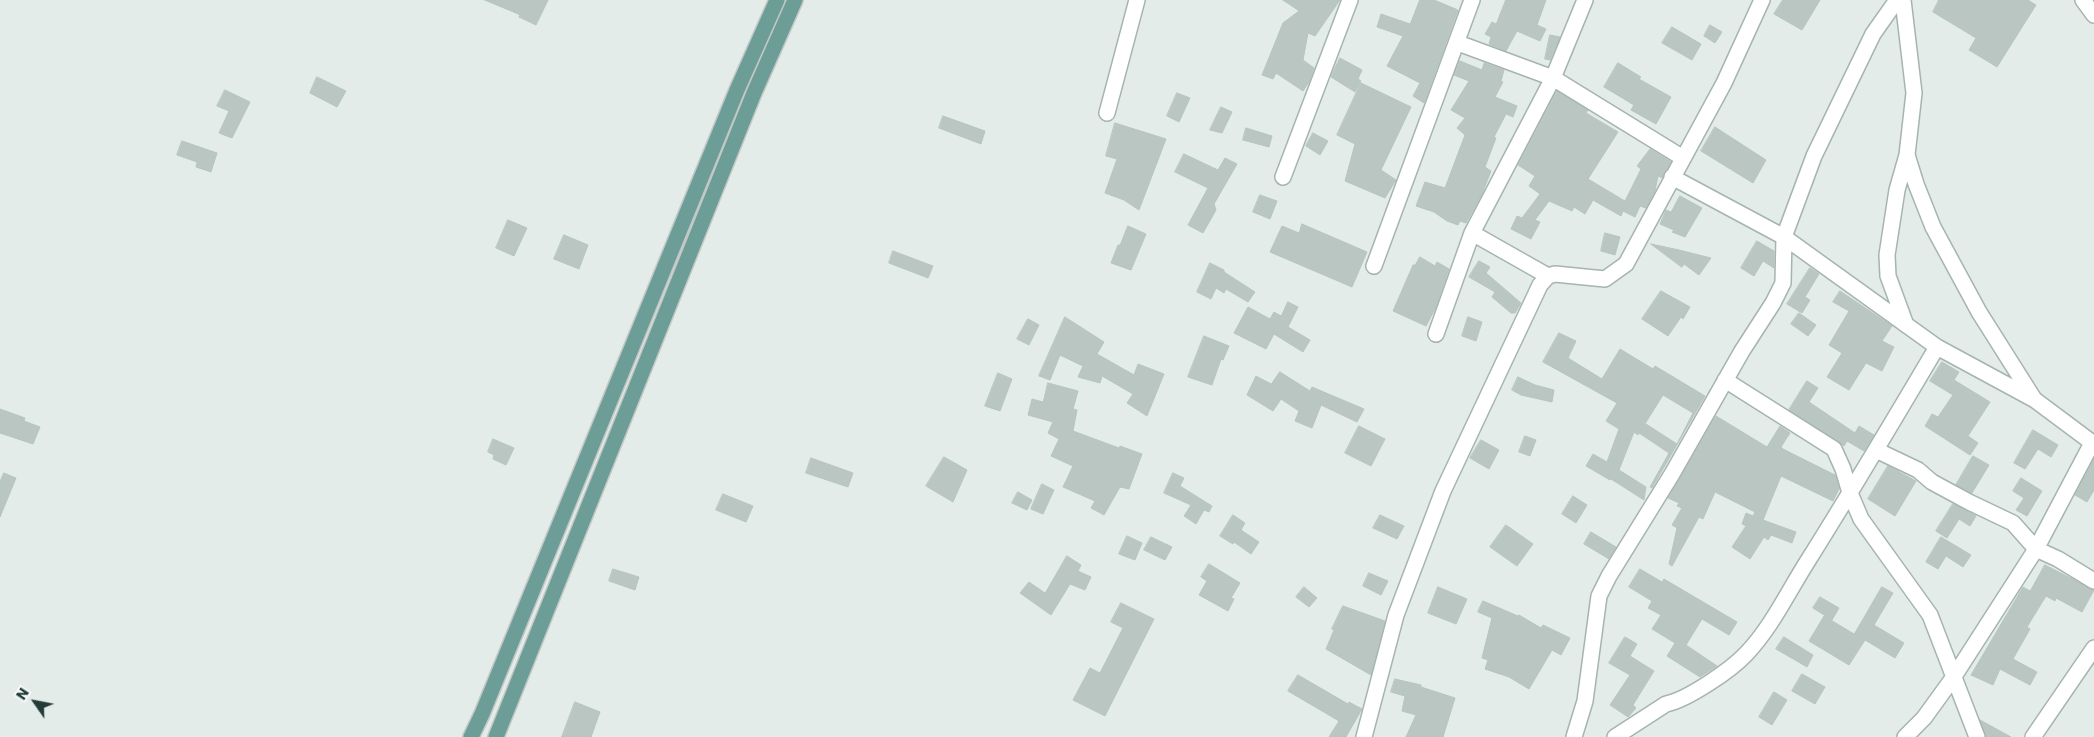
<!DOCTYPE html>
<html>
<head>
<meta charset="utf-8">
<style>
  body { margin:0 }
  #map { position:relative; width:2094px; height:737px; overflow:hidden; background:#e3ece9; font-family:Poppins,sans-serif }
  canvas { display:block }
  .north { position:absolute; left:10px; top:677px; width:50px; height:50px; -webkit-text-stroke:4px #f4f8f7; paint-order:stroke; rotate:303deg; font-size:14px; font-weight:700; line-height:20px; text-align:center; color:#243c38 }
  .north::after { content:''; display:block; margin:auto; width:18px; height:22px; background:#243c38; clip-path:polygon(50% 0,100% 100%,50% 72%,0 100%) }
</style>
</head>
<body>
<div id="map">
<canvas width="2094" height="737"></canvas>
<div class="north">N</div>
</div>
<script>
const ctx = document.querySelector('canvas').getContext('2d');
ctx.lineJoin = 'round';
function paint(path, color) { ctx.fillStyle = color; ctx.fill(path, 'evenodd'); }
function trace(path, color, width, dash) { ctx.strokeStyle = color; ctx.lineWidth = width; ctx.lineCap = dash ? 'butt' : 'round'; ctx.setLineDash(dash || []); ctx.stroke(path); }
const building = new Path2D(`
  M485 0H548L536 25 519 17 520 15Z
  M1283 0H1340L1315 36 1308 33 1303 60 1314 68 1309 82 1303 91 1276 73 1273 79 1262 75 1283 23 1299 11Z
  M1420 0H1434L1458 10 1424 103 1413 96 1420 83 1387 66 1403 36 1377 27 1381 14 1410 24Z
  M1506 0H1546L1537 25 1546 29 1540 41 1517 31 1506 51 1489 44 1491 37 1485 34 1492 22 1496 24Z
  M1783 0H1820L1802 30 1774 14Z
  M1939 0H2028L2036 5 1997 67 1969 50 1976 38 1933 12Z
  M1710 25 1722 32 1715 43 1704 36Z
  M1672 27 1701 44 1692 60 1662 43Z
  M1550 35 1560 37 1550 60 1545 59Z
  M1340 58 1362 70 1358 79 1361 81 1355 92 1331 77Z
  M1460 61 1482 70 1484 63 1504 70 1501 81 1503 82 1495 97 1517 106 1513 117 1506 114 1494 137 1496 138 1485 167 1491 171 1482 194 1466 223 1460 221 1458 225 1447 221 1434 212 1416 206 1425 182 1445 188 1465 135 1457 128 1465 118 1451 110 1469 81 1454 75Z
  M1618 63 1641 77 1639 79 1671 97 1656 124 1631 110 1634 105 1604 87Z
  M317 77 346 91 337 107 310 93Z
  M1361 83 1411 107 1381 170 1396 180 1385 198 1345 181 1355 144 1337 135Z
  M225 90 250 102 232 138 219 133 229 111 217 106Z
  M1557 91 1588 110 1586 113 1618 132 1588 179 1625 201 1641 169 1637 166 1650 149 1671 162 1662 178 1658 176 1655 191 1646 208 1640 206 1635 217 1623 211 1621 216 1593 200 1585 214 1574 207 1572 211 1549 201 1535 220 1540 222 1531 239 1511 229 1517 216 1522 218 1540 194 1529 186 1535 176 1518 165Z
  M1177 93 1190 98 1179 122 1167 116Z
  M1221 107 1232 112 1222 133 1210 130Z
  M943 116 985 131 981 144 939 128Z
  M1115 123 1166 139 1139 210 1124 200 1105 193 1117 159 1106 156Z
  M1715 127 1766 160 1753 183 1701 151Z
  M1246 128 1272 136 1269 147 1243 140Z
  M1313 133 1328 141 1320 155 1306 146Z
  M182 141 217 153 211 172 196 167 197 162 177 155Z
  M1184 154 1218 170 1225 158 1237 164 1214 204 1216 210 1203 233 1188 225 1208 188 1175 172Z
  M1260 195 1277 201 1270 219 1253 212Z
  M1680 196 1702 208 1685 237 1672 232 1674 230 1660 224 1666 210 1671 212Z
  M508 220 527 228 514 256 496 248Z
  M1302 224 1367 252 1352 287 1270 252 1282 226 1299 233Z
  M1128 226 1146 234 1131 270 1111 263 1118 245H1120Z
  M1605 233 1620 237 1615 255 1601 251Z
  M564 235 588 245 579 269 554 259Z
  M1757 241 1774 251V268L1763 261 1754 276 1741 268Z
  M1651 244 1679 250 1711 258 1699 275 1684 264 1682 267Z
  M893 251 933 266 928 278 889 263Z
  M1420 257 1435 266 1437 262 1449 269 1435 309 1426 326 1393 311 1413 265H1415Z
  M1479 261 1490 267 1486 273 1521 303 1515 313H1511L1492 297 1495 292 1469 277Z
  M1210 263 1224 270V272L1255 292 1248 302 1226 289 1224 293 1216 288 1211 299 1197 292Z
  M1810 268 1819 274 1805 297 1810 300 1802 313 1787 304Z
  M1661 291 1690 307 1683 319 1681 317 1668 336 1642 319Z
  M1840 291 1892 326 1882 341 1894 347 1882 371 1866 363 1849 390 1827 377 1842 353 1829 345 1849 311 1833 302Z
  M1288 302 1298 307 1288 327 1310 340 1303 352 1274 334 1266 349 1234 333 1248 307 1270 319 1274 312 1281 316Z
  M1799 313 1816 325 1808 336 1791 324Z
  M1065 317 1104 342 1097 354 1134 375 1138 364 1164 374 1147 416 1127 403 1133 394 1102 376 1100 383 1078 377 1083 366 1060 355 1050 380 1039 376Z
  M1468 317 1482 322 1476 341 1462 336Z
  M1028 319 1039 325 1029 345 1017 339Z
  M1559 333 1576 341 1568 358 1602 379 1620 349 1653 369 1655 366 1705 396 1652 488 1650 487 1669 453 1639 433 1646 424 1677 444 1693 413 1663 395 1638 435 1634 432 1619 470 1646 487 1644 500 1611 479 1610 480 1586 466 1593 454 1607 462 1619 429 1606 421 1617 403 1543 362Z
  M1204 336 1229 346 1223 360 1221 359 1212 385 1188 377Z
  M1942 362 1959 372 1954 380 1990 402 1968 436 1978 443 1970 455 1925 426 1932 414 1938 417 1953 395 1930 381Z
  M1280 372 1310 391 1312 387 1364 409 1357 422 1321 405 1312 428 1295 421 1299 411 1281 399 1273 411 1247 395 1256 376 1271 384Z
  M998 373 1012 379 1000 411 985 406Z
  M1518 377 1535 385 1554 390 1552 402 1521 395 1512 390Z
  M1807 381 1818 388 1809 402 1855 433 1859 426 1874 435 1864 451 1847 441 1844 446 1789 410Z
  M1048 383 1078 391 1073 409 1077 410 1073 431 1119 448 1120 446 1142 454 1129 489 1120 487 1104 515 1091 508 1095 501 1063 487 1073 466 1051 456 1059 439 1048 433 1053 422 1028 415 1032 399 1043 402Z
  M0 409 25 418 24 421 40 427 33 444 0 433Z
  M1716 416 1767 447 1780 426 1790 433 1781 447 1783 449 1835 475 1839 489 1833 501 1781 476 1763 520 1796 532 1792 543 1771 535 1768 540 1764 537 1750 559 1732 547 1746 526 1742 524 1746 513 1753 516 1755 512 1715 492 1703 519 1699 517 1672 566 1669 564 1677 528 1672 525 1682 508 1677 506 1679 503 1668 498Z
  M1359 426 1385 439 1371 466 1345 453Z
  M2033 430 2058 445 2051 457 2038 449 2025 469 2014 463Z
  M1525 436 1536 440 1530 456 1519 452Z
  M493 439 514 448 506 465 493 459 494 455 488 452Z
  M1481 440 1499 450 1489 469 1470 458Z
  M1973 456 1989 465 1972 493 1956 485Z
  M944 457 967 470 953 502 926 486Z
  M811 458 853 473 848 487 806 473Z
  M2094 459V490L2087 502 2075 495Z
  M1888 466 1916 481 1895 516 1868 499Z
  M4 473 16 478 0 517V482Z
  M1173 473 1184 478 1180 486 1212 506 1209 512 1204 510 1196 524 1184 516 1191 505 1164 493Z
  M2021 478 2042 491 2027 516 2016 510 2024 498 2013 491Z
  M1042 484 1054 490 1043 514 1031 509Z
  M1018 492 1032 500 1027 510 1012 503Z
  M723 494 753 506 746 522 716 510Z
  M1573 496 1587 505 1576 523 1562 514Z
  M1953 504 1976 516 1970 526 1959 519 1947 538 1936 531Z
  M1233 515 1245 523 1241 530 1259 542 1251 554 1234 542 1233 544 1220 536Z
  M1380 515 1404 526 1397 539 1373 528Z
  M1506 525 1533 544 1517 566 1490 547Z
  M1591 532 1616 547 1609 559 1584 544Z
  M1127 536 1142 543 1135 560 1119 554Z
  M1151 537 1172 547 1165 560 1144 550Z
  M1941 537 1971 555 1963 567 1946 556 1938 569 1926 562Z
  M1067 556 1081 565 1078 571 1091 577 1085 590 1070 584 1051 615 1020 593 1029 582 1045 593Z
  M1209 564 1240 583 1231 598 1234 599 1228 611 1199 595 1207 581 1201 577Z
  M2045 565 2094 590 2082 612 2056 598 2055 601 2046 596 2027 627 2030 629 2013 659 2037 672 2030 685 2000 669 1993 685 1971 675 2023 587 2030 591Z
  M613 569 639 577 635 590 609 581Z
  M1640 569 1662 582 1664 579 1737 622 1729 635 1702 619 1686 645 1717 666 1700 677 1667 656 1675 643 1652 629 1661 615 1648 608 1652 601 1629 587Z
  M1369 573 1388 581 1381 595 1363 586Z
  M1304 587 1317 598 1309 607 1296 597Z
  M1438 587 1467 599 1456 624 1428 613Z
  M1882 587 1893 593 1874 625 1904 643 1895 658 1865 640 1849 665 1809 641 1824 616 1854 634Z
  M1820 597 1839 608 1832 620 1813 608Z
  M1483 601 1518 616 1519 615 1541 628 1543 625 1570 638 1561 655 1552 650 1529 689 1509 677 1485 669 1488 660 1482 658 1492 618 1478 612Z
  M1121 603 1154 619 1105 716 1073 700 1090 668 1100 673 1123 628 1111 622Z
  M1343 606 1385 621 1371 675 1326 649 1334 630 1332 629Z
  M1625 637 1637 644 1630 656 1654 671 1633 705 1636 708 1628 717 1610 705 1630 675 1609 663Z
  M1784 637 1813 655 1807 667 1776 649Z
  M1802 674 1825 687 1815 704 1792 691Z
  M1298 675 1348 704 1349 702 1362 709 1346 737H1329L1339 721 1288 691Z
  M1395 679 1421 685V687L1455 698 1443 737H1406L1416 715 1402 711 1405 696 1391 692Z
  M1774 692 1787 700 1772 725 1759 717Z
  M575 702 600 712 591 737H562Z
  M1980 720 2011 737H1986Z`);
paint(building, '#b9c6c2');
trace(building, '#b6c5c1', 1);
const minor = new Path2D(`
  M1903 0 1914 93 1907 155 1897 190 1887 255 1888 276 1906 325
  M2083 0 2094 15
  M1458 43 1553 78 1683 158
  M1107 113 1137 0
  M1907 155 1916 184 1933 227 1979 312 2034 399
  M1283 177 1350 0
  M1672 177 1784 237 1937 347 2035 400 2094 444
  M1472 233 1548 276
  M1374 266 1472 0
  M1436 334 1472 233 1553 78 1585 0
  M1725 380 1834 449 1843 469 1850 493 1861 519 1930 615 1977 737
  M1876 450 1918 470 1932 482 1969 502 2013 523 2036 549 2058 559 2094 581
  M1364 737 1396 615 1443 491 1540 285 1548 276 1555 274 1605 279 1626 264 1724 83 1762 0
  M1574 737 1585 701 1599 596 1609 576 1672 474 1742 351 1773 303 1783 283 1784 237 1814 156 1873 34 1897 0
  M1615 737 1666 704C1687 700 1731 670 1746 654 1772 627 1789 590 1809 559 1853 489 1895 418 1937 347
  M1905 737 1924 718 1953 678 2036 549 2092 443
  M2033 737 2094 648`);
const major = new Path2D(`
  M471 737 482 714 737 90 777 0
  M496 737 754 93 795 0`);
trace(minor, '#a6b4b0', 18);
trace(major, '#c2c8c7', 18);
trace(minor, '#fff', 15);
trace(major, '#6c9d97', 15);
</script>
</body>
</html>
